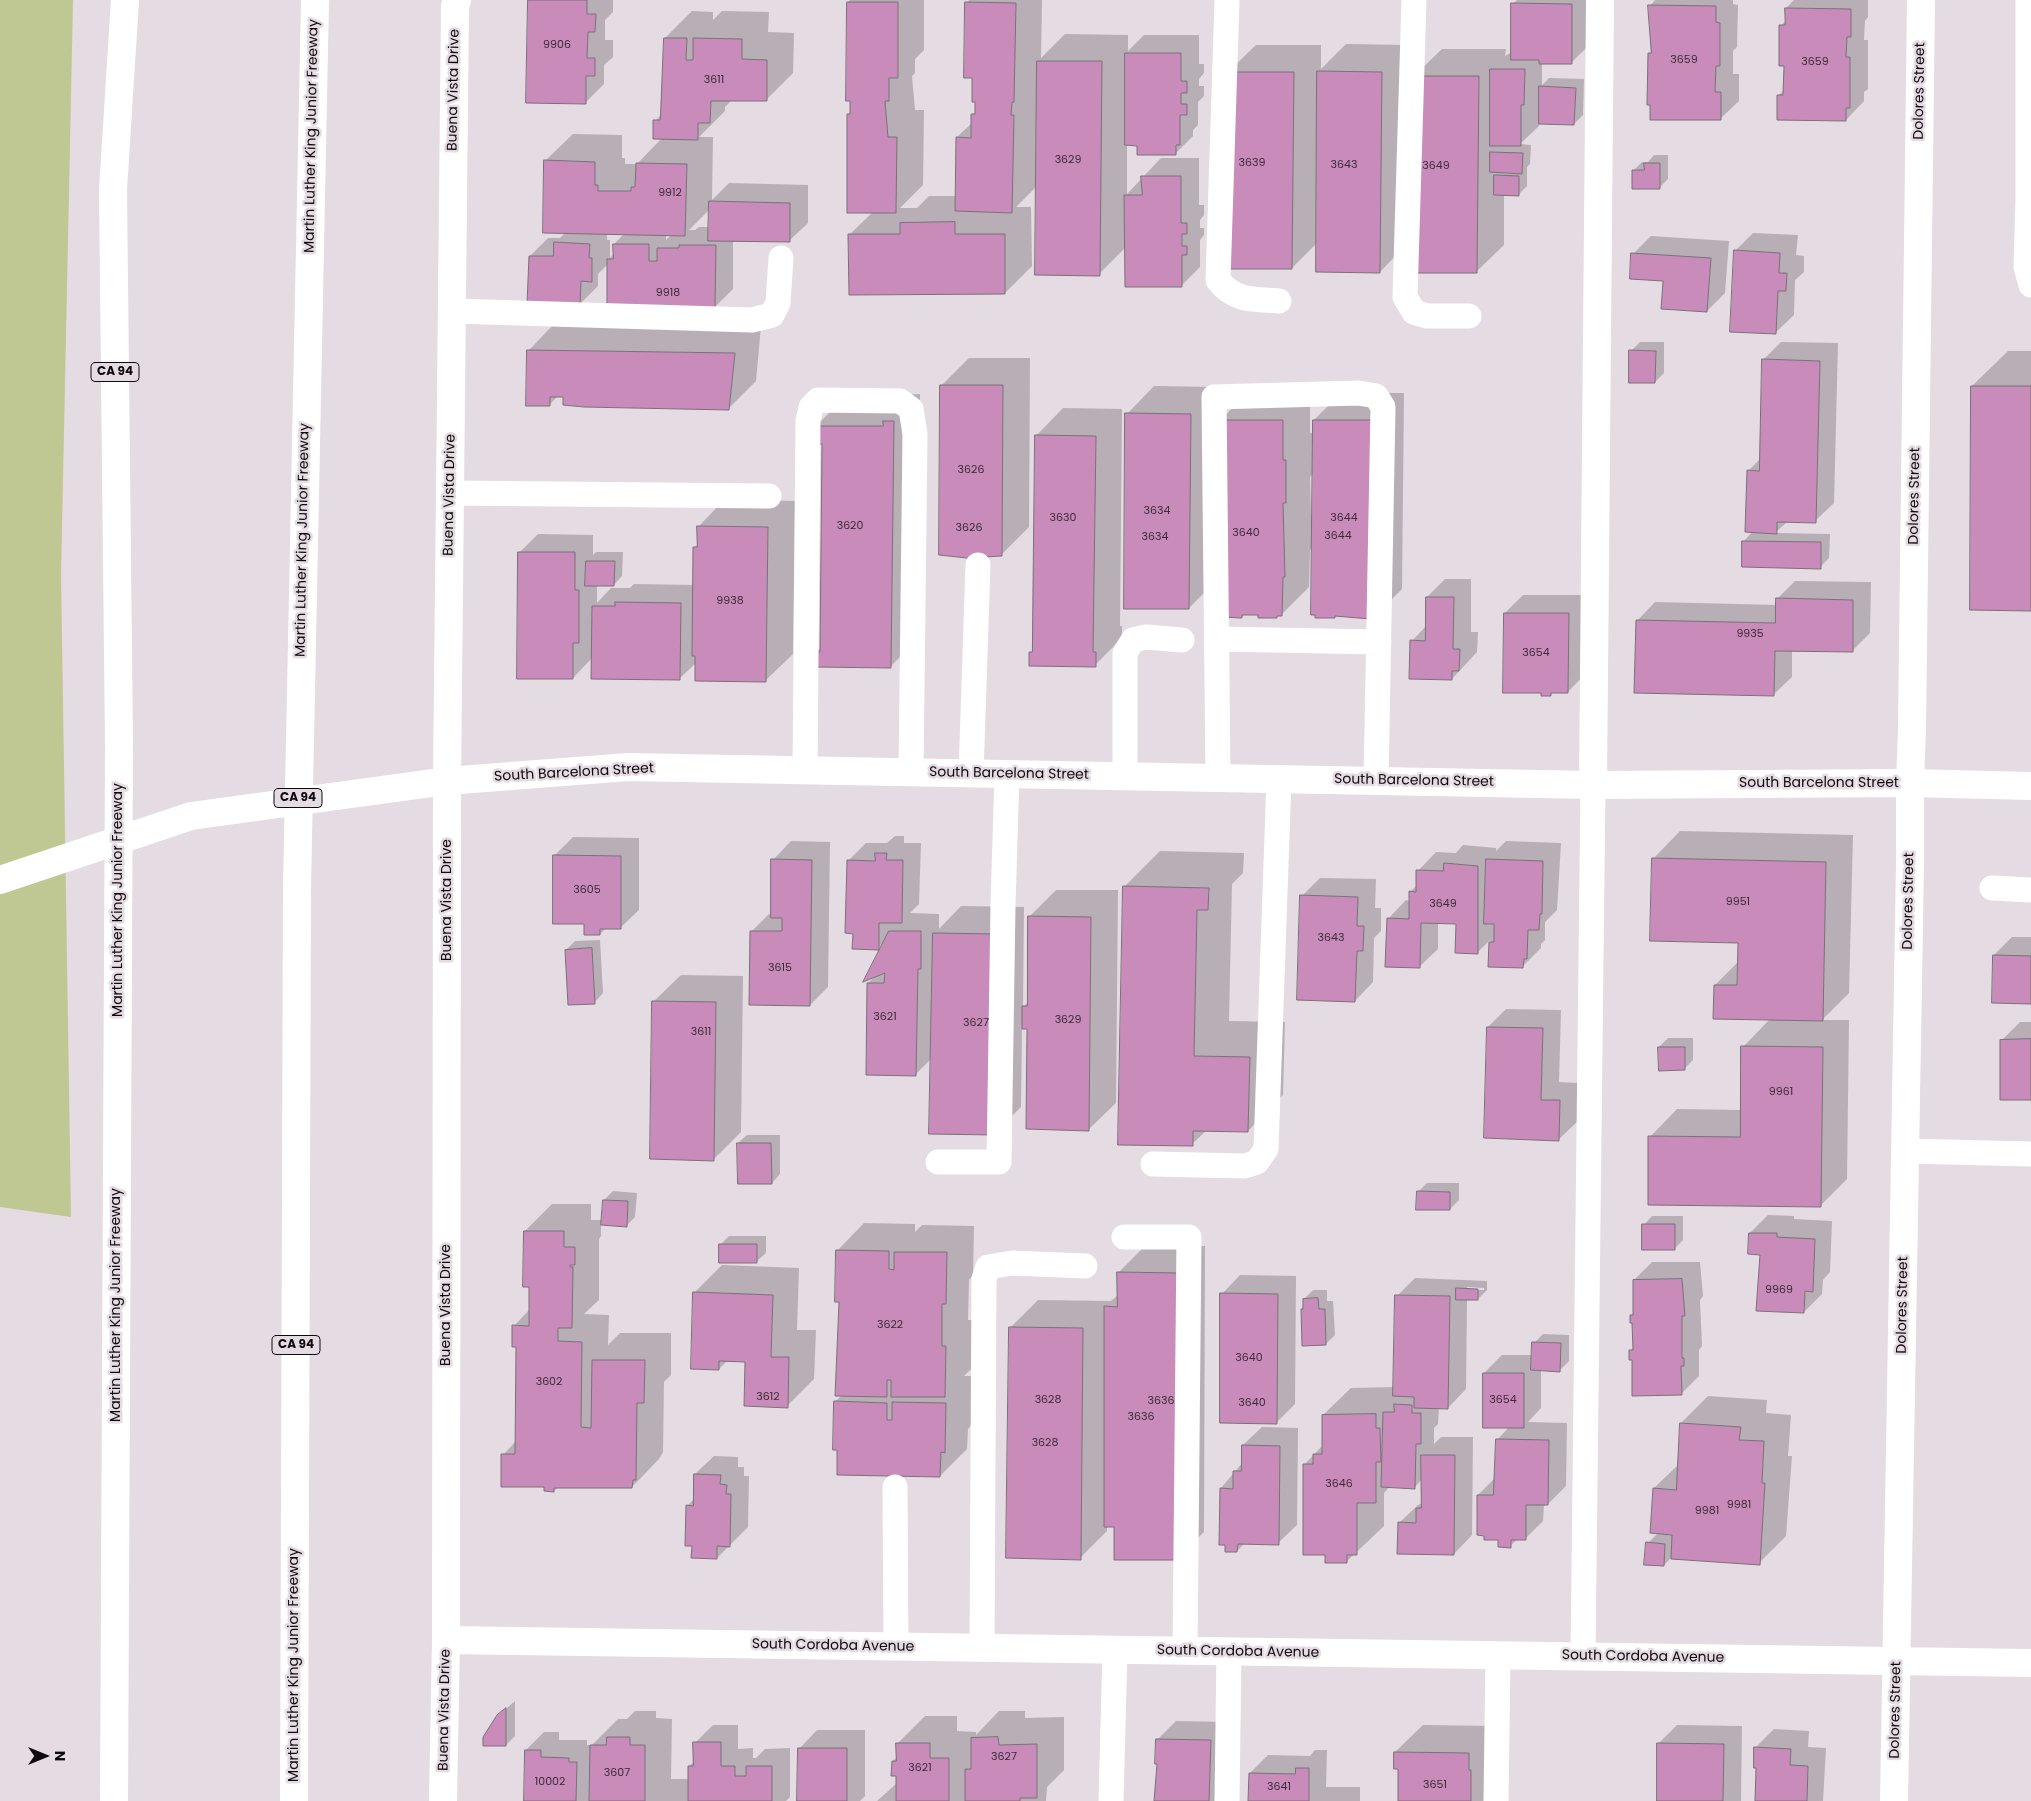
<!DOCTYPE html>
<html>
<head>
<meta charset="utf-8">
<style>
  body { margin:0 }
  #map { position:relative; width:2031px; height:1801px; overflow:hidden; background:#e5dbe3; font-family:Poppins,sans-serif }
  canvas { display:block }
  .north { position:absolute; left:20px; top:1731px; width:50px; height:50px; -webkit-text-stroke:4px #e5dbe3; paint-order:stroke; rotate:90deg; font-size:14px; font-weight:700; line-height:20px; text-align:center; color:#0e0a0d }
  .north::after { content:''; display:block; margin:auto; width:18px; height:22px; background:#0e0a0d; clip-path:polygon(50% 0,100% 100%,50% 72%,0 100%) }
</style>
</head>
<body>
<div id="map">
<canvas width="2031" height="1801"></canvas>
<div class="north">N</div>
</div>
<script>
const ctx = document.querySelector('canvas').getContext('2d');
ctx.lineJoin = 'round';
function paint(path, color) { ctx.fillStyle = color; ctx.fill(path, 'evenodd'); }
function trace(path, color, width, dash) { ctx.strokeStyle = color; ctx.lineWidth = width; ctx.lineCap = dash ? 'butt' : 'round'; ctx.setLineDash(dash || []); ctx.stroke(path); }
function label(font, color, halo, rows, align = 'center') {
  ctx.font = font + ' Poppins,sans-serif'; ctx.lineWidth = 5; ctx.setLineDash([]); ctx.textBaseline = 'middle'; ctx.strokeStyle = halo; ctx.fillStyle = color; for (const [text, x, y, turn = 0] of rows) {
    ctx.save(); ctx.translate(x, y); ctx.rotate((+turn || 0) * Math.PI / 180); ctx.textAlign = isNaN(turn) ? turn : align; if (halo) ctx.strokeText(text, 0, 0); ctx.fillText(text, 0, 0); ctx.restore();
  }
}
paint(new Path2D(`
  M0 0H73L61 575 71 1217 0 1207Z`), '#bfc793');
paint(new Path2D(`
  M529 0H613V12L605 20V40H613V57L604 65V84L586 102Z
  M850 0H924V50L915 59V73L912 76 915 110H924L923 185 900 208H917L929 196H956L957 137 973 122V115L976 111 967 3 969 0H1042L1041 58 1065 34 1128 35V51L1144 35H1199V64H1204V73L1199 79V86H1204V96L1198 102V125L1193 130V136L1175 154 1138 144H1127V194L1161 158H1199V205H1204V215L1200 220V228H1204V235L1200 240V267L1182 285 1126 247 1099 274 1037 186 1016 207H1031L1032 266 1005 293 849 235 873 212 849 115 851 112 848 2Z
  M1517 0H1590V44L1572 62H1542V85L1549 78 1584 79 1583 115 1574 124 1539 123V126L1520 144 1531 145 1530 164 1527 167V186L1518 195 1504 194V245L1476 272 1414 76 1442 49H1506L1505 56 1512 52 1513 4Z
  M1655 0H1733V4L1738 5 1737 47 1733 51V74H1739V101L1720 119 1649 54 1652 51 1650 6Z
  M1794 0H1868V17L1865 21 1864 40H1868V89L1864 92V101L1846 120 1779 95 1785 89V65L1781 26 1786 20V8Z
  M692 11 713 12V20L722 11 769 12 768 32 794 33 793 73 766 100H732L725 107V111L699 137H713L712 200 729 183 808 185V223L789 241 733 240V289L715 307 608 264 598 274V286L580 304 530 256 548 238H560L566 232 545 161 573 134 622 135V158H625V164H637L662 138 655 121 662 114 665 38ZM710 209V227H699L695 230H689ZM607 233H625L614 244V253L610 258V240H607ZM666 234H672L666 240Z
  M1346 44 1409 45 1407 244 1380 272 1318 242 1292 268 1228 72 1256 45H1321V69Z
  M1654 155H1668V179L1659 188 1633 171 1642 162H1648Z
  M1753 233 1798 235 1796 255 1804 256V272L1795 280 1794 315 1775 333 1735 251Z
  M1651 236 1729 241 1725 293 1707 311 1664 280 1633 254Z
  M555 323 761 326 756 381 729 408 565 396H558L549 405 528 351Z
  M1640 342H1664V373L1655 382 1631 351Z
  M1781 342 1838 343 1834 503 1815 521H1788L1775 533 1830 534 1829 558 1820 567 1743 542 1753 531 1749 470 1760 459 1763 360Z
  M2008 351H2031V609L1972 386Z
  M969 358H1030L1029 527 1001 555 942 385Z
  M1154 386 1217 387 1216 581 1189 608 1127 414Z
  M1248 393H1310V433H1314V420L1341 393H1404L1402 589 1375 616 1316 617 1313 547 1310 550 1309 587 1282 614 1277 617 1244 614 1242 617 1220 420ZM1313 474V515H1311L1310 477Z
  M920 394 918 639 891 666 816 652 822 647 824 443 816 426 843 399Z
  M1063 408 1122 409 1120 626H1122V638L1095 665 1030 653 1033 650 1036 436Z
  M725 499 795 501 793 654 765 681 697 662 679 679 592 658 573 678 520 552 538 534 593 535V555L596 552H623L622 576 614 585H597V603L611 588H630L634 584 694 585 695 547 698 544V527Z
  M1445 579H1471V632H1478L1477 652 1452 679 1412 641 1426 626 1427 597Z
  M1795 581 1871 582 1870 633 1852 651 1792 650V677L1773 695 1637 621 1655 602 1777 605V599Z
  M1523 595H1587L1586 673 1568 692H1554L1550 695 1505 613Z
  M1680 831 1853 835 1849 993 1822 1020H1849L1847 1179 1820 1206 1650 1137 1677 1109 1742 1110 1743 1047 1770 1019 1715 985 1739 961V942L1653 859Z
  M895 836H904V843H921L919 904 910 913 939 914V929L961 906 1024 907 1023 1007 1028 1002 1029 917 1056 890H1118L1116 1103 1088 1130 1028 1028H1022L1021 1107 994 1134 932 1058 915 1075 868 983 877 975 883 943 878 948 854 932 848 861 866 843H887Z
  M573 837 639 838V910L620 928H606L600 934 585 923 554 856Z
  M791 841 830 842 828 987 810 1005 751 932 769 914H772L773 860Z
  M1506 841 1561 843 1557 910 1545 922V940L1541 944V948L1522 967 1490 966V940L1478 952 1457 923 1438 922V949L1419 967 1388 919 1406 900 1410 901V892L1418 884V871L1436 852 1456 853 1463 845 1496 848V851Z
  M1160 851 1244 853 1243 873 1232 884 1229 1021 1285 1022 1283 1095 1248 1131 1207 1130 1192 1144 1124 887Z
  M1320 878 1376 879 1375 908H1381V931L1374 938 1373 982 1355 1001 1302 896Z
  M2012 937H2031V1002L1994 955Z
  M600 940 603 993 595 1002 566 950 575 941Z
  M681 975 743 976 741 1132 714 1159 653 1002Z
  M1506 1009 1561 1010 1559 1082 1578 1083 1577 1122 1558 1140 1488 1027Z
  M2020 1022H2031V1098L2002 1040Z
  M1668 1038H1693V1060L1684 1069 1659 1047Z
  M747 1135H780V1174L772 1183 738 1143Z
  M1427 1183H1459V1200L1450 1209 1418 1192Z
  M613 1191 637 1193 635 1217 626 1226 601 1224V1236L599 1239V1300L584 1314 609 1315 608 1345 620 1333H671V1375L664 1382 663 1452 659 1459 632 1487H558L554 1491 503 1455 516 1441 518 1346 514 1326 530 1309 531 1286 525 1231 552 1204H591V1220H603L604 1200Z
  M1768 1215 1794 1216V1219L1832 1221 1830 1272 1823 1280 1822 1294 1804 1312 1757 1310 1761 1253 1750 1233Z
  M1652 1216H1683V1240L1674 1249 1644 1225Z
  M864 1223 915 1224V1232L922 1225 974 1226 973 1275 969 1280 968 1320H972V1368L964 1376H972V1424L968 1429 967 1449 940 1476 838 1449 835 1402 842 1395 841 1300 837 1251Z
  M729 1236H766V1253L757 1261 720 1245Z
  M1145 1246H1205L1204 1532 1176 1559 1115 1526H1107V1531L1080 1558 1011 1327 1038 1300 1111 1301 1118 1295V1273Z
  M1652 1262H1700L1703 1296 1700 1300 1702 1346 1699 1350V1376L1681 1394 1633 1358 1631 1350 1634 1347 1631 1315 1634 1313V1280Z
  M722 1265 799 1268 797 1330H816L814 1379 787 1406 746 1361 728 1360 719 1369 695 1292Z
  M1240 1275 1296 1276 1295 1404 1277 1422 1222 1294Z
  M1415 1278 1487 1281V1290L1478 1299H1467L1466 1389 1448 1408 1439 1407 1438 1424 1434 1428V1444L1441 1437H1473L1472 1535 1454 1554 1399 1523 1418 1505 1422 1503V1479L1415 1487 1390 1486 1384 1493V1526L1346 1562 1326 1554 1304 1465 1323 1445V1415L1351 1388 1395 1387 1397 1296ZM1467 1287 1484 1288V1290H1467Z
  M1313 1290H1327V1301H1333L1335 1335 1326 1344 1302 1310 1304 1299Z
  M1543 1334 1569 1335V1361L1560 1370H1541V1408L1528 1422 1567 1423 1566 1486 1548 1504H1544L1543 1521 1525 1539H1518L1510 1546 1499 1538 1478 1495 1495 1478 1497 1440 1510 1426 1484 1373 1502 1355H1533L1534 1343Z
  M1708 1396 1767 1400 1766 1413 1791 1415 1788 1456H1792L1786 1536 1759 1563 1671 1558 1664 1565 1648 1543 1658 1533 1654 1488 1678 1465 1681 1423Z
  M1262 1427 1298 1428 1297 1525 1278 1543H1245L1237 1551 1226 1543 1221 1488 1243 1462V1445Z
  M714 1456 738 1457V1467H744V1476H749L748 1527 717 1558 693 1545 687 1506 695 1498V1474Z
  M515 1701V1736L506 1745 498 1716Z
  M635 1711H656V1718L672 1719 671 1779H689V1766L695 1761V1743L713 1725H738V1749L753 1748V1758H756L765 1749 790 1748V1797L786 1801H525L526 1750 544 1732H559V1740H587V1745H592L618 1719H627Z
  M999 1711H1025V1718L1064 1717V1770L1047 1787 1046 1801H877L897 1783 893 1761 897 1757V1744L925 1716H957V1731L976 1732V1735Z
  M1176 1721 1229 1722 1227 1801H1157V1740Z
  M1423 1725 1495 1726 1497 1801H1399V1768L1395 1752Z
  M1677 1725 1742 1726 1741 1801H1658V1744Z
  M1774 1729 1809 1731 1808 1747 1826 1748 1823 1801H1756L1758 1766 1755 1748Z
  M817 1730H865V1796L860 1801H799V1749Z
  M1315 1750H1327L1326 1787H1360V1801H1250V1773L1268 1755 1310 1756Z`), '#0003');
const building = new Path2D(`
  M528 0H587V14H596L595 32H588L587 58H595V76H586V104L526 103Z
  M847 2H898V78H889V101H885L888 137H897L896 213H847V114H850V101H846Z
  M965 2 1016 3 1014 102H1012L1011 115H1014L1012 213 955 211 956 137 971 138V114H975V102H972V78H964Z
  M1511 3 1572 4V64H1539V60H1511Z
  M1648 5 1716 6V22L1720 23V66H1716L1715 92H1721V120H1650V105H1647L1648 53H1651Z
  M1785 8 1851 9V37H1847L1846 57H1850V108H1846V121L1777 120V95H1783L1784 66H1779V25H1785Z
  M664 38H687L686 60H693V38L742 39V59L767 60V101H711L710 123H698V140L653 139V120H660Z
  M1125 53H1181V81H1187V93H1181V104H1187V115H1180V145H1176V155H1137V146L1125 145Z
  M1037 61H1102L1100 276 1035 275Z
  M1490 69H1525L1524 105H1521V146H1490Z
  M1317 71 1382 72 1380 273 1316 272Z
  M1227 72H1294L1292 269H1226Z
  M1413 76H1479L1477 273H1411Z
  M1539 86 1576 88 1574 125 1539 124Z
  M1490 152 1523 153 1522 174 1490 172Z
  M544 160 595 162V185H598V191H631V187H635L636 163 687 164 685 236 543 233Z
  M1644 163H1660V189H1632V170H1644Z
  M1494 175 1519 176V196L1494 195Z
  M1141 176H1181V223H1187V234H1182V246H1187V255H1182V287H1125L1124 195H1142Z
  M709 201 790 203V242L708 241Z
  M955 222V234H1005V294L849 295 848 234H900V223Z
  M554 242 590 244 589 258H592V282L581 281 580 305 527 304 529 256H553Z
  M613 244H649V261H657V248H679V245H716L715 308 607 307V259H613Z
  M1734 250 1780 253 1779 273H1787L1786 291H1778L1776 334 1730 332Z
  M1631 253 1711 258 1707 312 1661 309 1663 281 1630 279Z
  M527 350 735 353 729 410 584 407 563 405V397H550V406H526Z
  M1629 350 1656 351 1655 383H1629Z
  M1762 359 1820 361 1816 523 1777 522V534L1745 532 1747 470 1759 471Z
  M940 385H1003L1002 556 967 558 939 555Z
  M1971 386H2031V611L1970 610Z
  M1125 413 1191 414 1189 609H1124Z
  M1219 420H1283V460H1286V503H1283L1285 577H1283L1282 616H1277V618H1258V615H1242V618L1222 617Z
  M1313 420H1377L1370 619 1335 616V618H1315V615H1311Z
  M883 421H894L891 668 815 667V652H820L822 444H815V426H883Z
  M1035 435 1096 436 1093 652H1096V667L1029 666V652H1032Z
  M697 526 768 527 766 682 695 681V656H692L693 547H697Z
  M1742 541 1821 542V569L1742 567Z
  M518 552H575V590H579V643H573V679H517Z
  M586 561H615L614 586H585Z
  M1426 597H1454L1453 649H1460L1459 671H1452V680L1409 679 1410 640 1425 641Z
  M1776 598 1853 600V652L1775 651 1774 696 1634 693 1636 620 1775 623Z
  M615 602 681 603 680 680 591 679 592 606H615Z
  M1504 613H1569L1568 693H1551V696H1541V693H1503Z
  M875 853H887L886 860H903L902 923H879V950L852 949 853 934 845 933 847 860 875 861Z
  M553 855 621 856V929H600V935H584V924H553Z
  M1652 858 1826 862 1823 1021 1713 1019 1714 985H1737L1738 943 1650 941Z
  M771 859 812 860 810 1006 749 1005 750 931H782V918H771Z
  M1486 859 1543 861 1542 914H1540L1539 930H1528L1527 959H1524L1523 968 1488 967 1489 942H1494V924H1484Z
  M1444 863 1478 866V954L1455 953 1456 924 1421 923 1420 968 1385 967 1387 918 1409 919V891L1416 892V870L1443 871Z
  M1123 886 1209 888 1208 910H1197L1194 1056 1250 1057 1248 1132 1193 1131V1146L1118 1145Z
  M1300 895 1358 897 1357 926H1364L1363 951H1357L1355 1002 1297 1000Z
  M1028 916 1091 917 1089 1131 1026 1129 1027 1029H1022V1006H1027Z
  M889 931H921V969H918L916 1076 866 1075 867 983H884L885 973 863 982Z
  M933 933 997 934 995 1135 929 1134Z
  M592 948 595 1004 568 1005 565 950Z
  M1993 955 2031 956V1004L1992 1003Z
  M652 1001 716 1002 714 1161 650 1159Z
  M1487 1027 1543 1028 1541 1100H1560L1559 1141 1484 1138Z
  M2031 1039V1100H2000V1040Z
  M1741 1046 1823 1047 1821 1207 1648 1205V1136L1740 1137Z
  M1658 1047H1685V1070L1659 1071Z
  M737 1143H771L772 1184H738Z
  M1417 1191 1450 1192V1210H1416Z
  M603 1200 628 1201 627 1227 601 1225Z
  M1642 1224H1675V1250H1642Z
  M524 1231H564V1247H575V1265H570V1267H573L572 1328H558V1341L582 1342 581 1427 591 1428 592 1360H645L644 1403H637L636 1480H633L632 1488H554V1492L544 1491V1487H501V1454H515L516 1347H512V1325L529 1326V1287H523Z
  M1749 1233H1777V1237L1815 1239 1813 1292 1805 1291 1804 1313 1756 1311 1760 1255 1748 1254Z
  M719 1244H757V1263H719Z
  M836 1250 889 1251V1269L894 1270V1252H947L946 1304H942V1346H946L945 1397H891V1380H887V1397L835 1396 839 1302H835Z
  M1117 1272 1178 1273 1177 1560H1114V1527H1104V1306L1117 1307Z
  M1682 1279 1685 1316H1682V1358H1684V1366H1681L1682 1395 1632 1396V1360H1629V1350H1633L1632 1323H1630V1315H1633V1280Z
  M1456 1288 1478 1289V1300H1456Z
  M693 1292 773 1295 771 1357H789L788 1408 744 1406 745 1362 719 1361V1370L691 1369Z
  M1220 1293 1278 1294 1277 1424 1220 1423Z
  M1395 1295 1450 1296 1448 1409 1414 1408V1397L1393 1396Z
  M1318 1298 1319 1309H1325L1326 1345 1302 1346 1301 1309H1303V1299Z
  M1009 1327 1083 1328 1081 1560 1006 1558Z
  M1532 1342 1561 1343 1560 1372 1531 1370Z
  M1483 1373H1524V1428H1483Z
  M834 1401 887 1403V1420H892V1402L946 1403 945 1453 941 1452 940 1477 837 1475V1450H833Z
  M1394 1404 1412 1405V1413H1421V1444H1416L1415 1489 1381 1487 1383 1412H1394Z
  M1376 1414V1428H1380L1381 1462H1376V1503H1357V1555H1347V1563H1325V1555H1303V1464H1313V1454H1322V1415Z
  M1680 1423 1741 1427 1739 1440 1764 1441 1762 1483H1765L1760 1565 1671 1559 1672 1535 1650 1533 1653 1488 1676 1490Z
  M1496 1439 1549 1440 1548 1505H1526V1540H1511V1548L1498 1547V1540H1484V1536L1477 1535V1495H1493Z
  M1242 1445 1280 1446 1279 1545 1238 1544 1237 1552H1225V1545H1219L1220 1488 1233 1489V1471H1241Z
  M1421 1455H1455L1454 1555 1397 1554 1398 1522 1416 1523V1508H1421Z
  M694 1474 721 1475 720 1484 727 1485 726 1494H731L730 1547 717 1546V1559L691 1558 692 1546H685L686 1505 693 1506Z
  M1646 1542 1665 1544 1664 1566 1644 1565Z
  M506 1708V1746H483V1737L497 1715Z
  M607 1737H630V1745H645V1801H589L590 1745H606Z
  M998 1737 999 1745 1037 1744V1798H1020V1801H965V1769H971V1738Z
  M1156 1739 1211 1740 1209 1801H1154L1157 1764H1155Z
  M693 1742H721V1766H735V1776H746V1766H772V1801H688V1766H693Z
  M896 1743H930V1758H949V1801H896V1776H891L892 1761H896Z
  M1657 1743 1724 1744 1723 1801H1657Z
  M1754 1747 1791 1749 1790 1765 1808 1766 1807 1801H1755L1756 1768H1754Z
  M798 1748H847V1801H797Z
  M525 1750H541V1757L569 1758V1762H577L576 1801H524Z
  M1394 1752 1469 1753V1770H1471V1801H1398V1769H1394Z
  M1296 1768H1309V1801H1248L1249 1773 1295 1774Z`);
paint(building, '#c88bba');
trace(building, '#7a7178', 1);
trace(new Path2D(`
  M1227 0 1218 280C1235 302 1254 299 1279 301
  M1414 0 1405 297 1414 312 1427 316H1469
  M2028 0V198H2031
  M2028 198 2026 267 2031 285
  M452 311 752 320 772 315 778 303 781 258
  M450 493 769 496
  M1218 639 1379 642
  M805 771 808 421 811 407 818 400 900 401 911 409 915 434 911 773
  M971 774 978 565
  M1125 776V653L1133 640 1146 637 1182 640
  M1218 778 1214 397 1359 393 1376 396 1383 407 1376 781
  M1992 888 2031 890
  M1905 1151 2031 1154
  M938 1162H999L1003 905 1007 774
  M1153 1164 1245 1166 1257 1162 1266 1149 1279 779
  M1124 1237H1189L1185 1651
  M895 1487 896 1647
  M982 1648 984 1279 988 1267 1012 1263 1085 1266
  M1583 1656 1593 785
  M1111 1801 1115 1650
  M1227 1801 1229 1652
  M1496 1801 1498 1655`), '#fff', 25);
trace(new Path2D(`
  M1593 785 1600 0
  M446 1640 2031 1663
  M443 1801 446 1640 447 781
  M1894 1801 1910 864V783L1912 728 1921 0`), '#fff', 28);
trace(new Path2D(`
  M447 781 455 6 457 0`), '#fff', 28);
trace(new Path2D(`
  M0 880 191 816 447 781 628 767 1593 785 1910 783 2031 786`), '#fff', 28);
trace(new Path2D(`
  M114 1801 119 745 113 190 125 0
  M294 1801 297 888 315 0`), '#fff', 28);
label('11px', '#3c2a38', null, [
  ["9906",557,45],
  ["3659",1684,60],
  ["3659",1815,62],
  ["3611",714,80],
  ["3629",1068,160],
  ["3639",1252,163],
  ["3643",1344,165],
  ["3649",1436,166],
  ["9912",670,193],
  ["9918",668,293],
  ["3626",971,470],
  ["3634",1157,511],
  ["3630",1063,518],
  ["3644",1344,518],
  ["3620",850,526],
  ["3626",969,528],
  ["3640",1246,533],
  ["3644",1338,536],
  ["3634",1155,537],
  ["9938",730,601],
  ["9935",1750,634],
  ["3654",1536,653],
  ["3605",587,890],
  ["9951",1738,902],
  ["3649",1443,904],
  ["3643",1331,938],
  ["3615",780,968],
  ["3621",885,1017],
  ["3629",1068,1020],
  ["3627",976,1023],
  ["3611",701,1032],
  ["9961",1781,1092],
  ["9969",1779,1290],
  ["3622",890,1325],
  ["3640",1249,1358],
  ["3602",549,1382],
  ["3612",768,1397],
  ["3628",1048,1400],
  ["3654",1503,1400],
  ["3636",1161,1401],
  ["3640",1252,1403],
  ["3636",1141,1417],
  ["3628",1045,1443],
  ["3646",1339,1484],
  ["9981",1739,1505],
  ["9981",1707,1511],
  ["3627",1004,1757],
  ["3621",920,1768],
  ["3607",617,1773],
  ["10002",550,1782],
  ["3651",1435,1785],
  ["3641",1279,1787]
]);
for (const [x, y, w] of [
  [115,372,48],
  [298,798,48],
  [296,1345,48]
]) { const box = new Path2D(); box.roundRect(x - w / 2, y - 9.5, w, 19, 4); ctx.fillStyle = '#e5dbe3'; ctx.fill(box); trace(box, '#0e0a0d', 1); }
label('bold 12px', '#0e0a0d', null, [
  ["CA 94",115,372],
  ["CA 94",298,798],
  ["CA 94",296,1345]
]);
label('14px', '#0e0a0d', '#e5dbe3', [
  ["Buena Vista Drive",454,90,-89],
  ["Dolores Street",1920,91,-89],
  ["Martin Luther King Junior Freeway",312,136,-89],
  ["Buena Vista Drive",450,495,-89],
  ["Dolores Street",1915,496,-89],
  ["Martin Luther King Junior Freeway",303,540,-89],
  ["South Barcelona Street",574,773,-3],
  ["South Barcelona Street",1009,774,1],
  ["South Barcelona Street",1414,781,1],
  ["South Barcelona Street",1819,783],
  ["Martin Luther King Junior Freeway",118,900,-90],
  ["Buena Vista Drive",447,900,-90],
  ["Dolores Street",1909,901,-89],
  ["Martin Luther King Junior Freeway",116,1305,-90],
  ["Buena Vista Drive",446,1305,-90],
  ["Dolores Street",1903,1305,-89],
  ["South Cordoba Avenue",833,1646,1],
  ["South Cordoba Avenue",1238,1652,1],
  ["South Cordoba Avenue",1643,1657,1],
  ["Martin Luther King Junior Freeway",294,1665,-90],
  ["Buena Vista Drive",445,1710,-89],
  ["Dolores Street",1896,1710,-89]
]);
</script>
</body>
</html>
